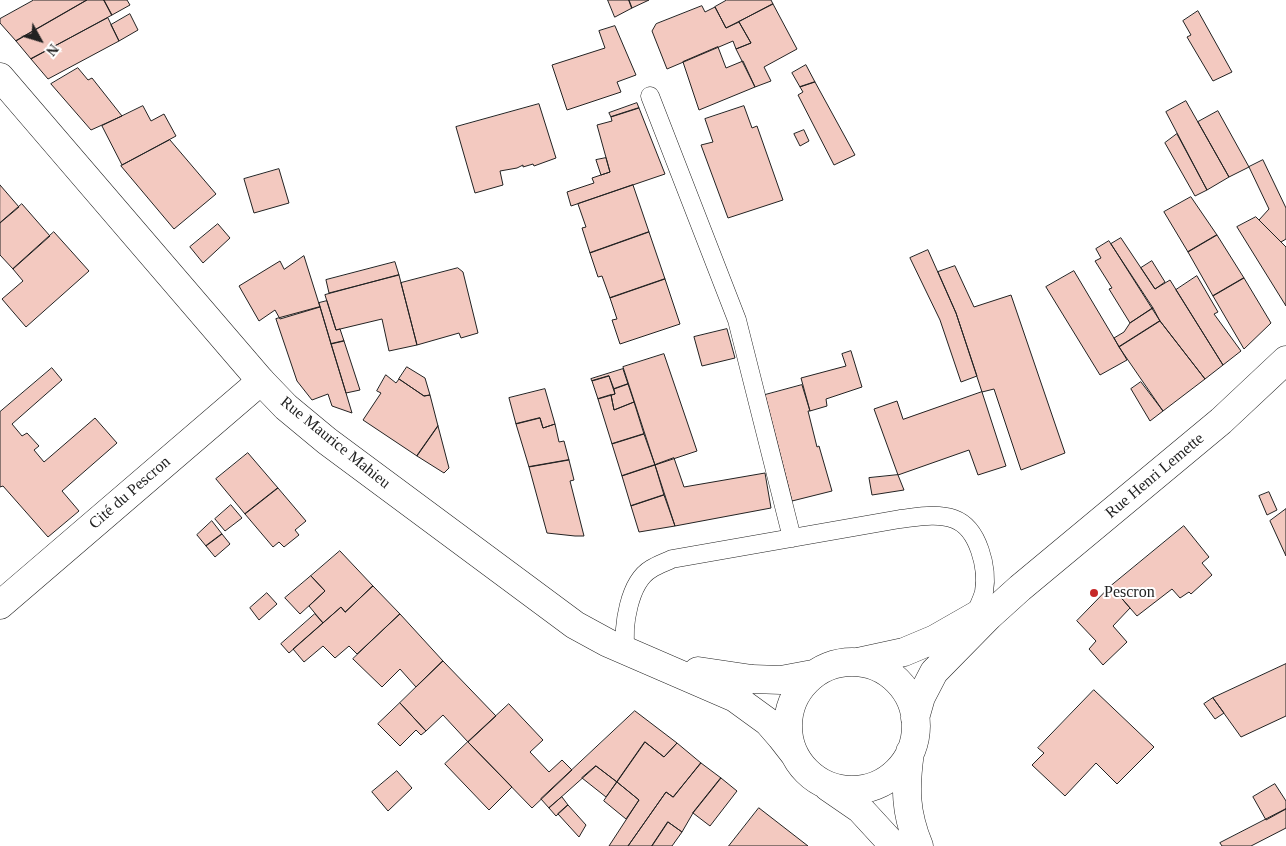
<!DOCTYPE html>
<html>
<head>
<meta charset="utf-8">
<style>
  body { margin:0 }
  #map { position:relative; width:1286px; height:846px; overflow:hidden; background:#fff; font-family:Georgia,serif }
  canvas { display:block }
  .north { position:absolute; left:15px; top:15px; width:50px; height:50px; -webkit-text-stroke:4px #fff; paint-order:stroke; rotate:129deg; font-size:14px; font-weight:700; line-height:20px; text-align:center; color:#222 }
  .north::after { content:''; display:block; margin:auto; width:18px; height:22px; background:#222; clip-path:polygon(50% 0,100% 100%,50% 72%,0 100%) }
</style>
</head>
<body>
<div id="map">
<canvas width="1286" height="846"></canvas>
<div class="north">N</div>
</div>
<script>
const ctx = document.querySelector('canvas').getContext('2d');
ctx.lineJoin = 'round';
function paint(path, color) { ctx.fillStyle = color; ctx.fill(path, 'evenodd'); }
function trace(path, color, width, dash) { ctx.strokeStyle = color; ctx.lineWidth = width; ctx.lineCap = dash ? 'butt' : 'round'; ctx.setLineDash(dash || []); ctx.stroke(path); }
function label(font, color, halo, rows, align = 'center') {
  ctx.font = font + ' Georgia,serif'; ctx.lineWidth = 4; ctx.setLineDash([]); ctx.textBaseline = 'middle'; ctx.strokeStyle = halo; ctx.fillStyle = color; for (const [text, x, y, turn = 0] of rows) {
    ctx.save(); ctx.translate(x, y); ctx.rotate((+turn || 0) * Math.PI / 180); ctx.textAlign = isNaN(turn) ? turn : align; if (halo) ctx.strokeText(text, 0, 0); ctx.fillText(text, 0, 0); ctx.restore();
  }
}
const building = new Path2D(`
  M34 0H87L16 41 0 23V19Z
  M87 0H104L112 15 31 59 16 41Z
  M104 0H127L130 5 112 15Z
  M608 0H629L632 8 615 17Z
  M629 0H649L632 8Z
  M727 0H771L773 4 726 28 715 7Z
  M773 4 797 49 764 67 771 81 755 87 736 49 751 43 739 22Z
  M702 6 705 12 715 7 726 28 739 22 751 43 736 49 733 41 667 69 652 31 656 24Z
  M1198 11 1232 72 1213 81 1187 37 1191 35 1183 21Z
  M130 14 138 30 119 41 111 25Z
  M108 18 119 41 48 79 31 59Z
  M615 26 636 75 617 82 621 92 567 110 552 65 605 48 599 31Z
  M718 47 726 68 743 61 755 87 699 110 683 62Z
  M806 65 815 82 800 87 792 73Z
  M78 68 88 80 92 78 122 116 91 130 51 84Z
  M815 82 855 155 834 165 798 95 803 92 800 87Z
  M1186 101 1229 177 1207 190 1166 112Z
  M637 103 639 108 611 117 609 113Z
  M539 104 556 158 534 166 533 164 523 167V165L517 168 500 171 503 185 475 193 456 127Z
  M143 106 151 121 164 114 176 136 122 165 102 126Z
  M744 106 752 128 757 126 783 200 728 218 701 145 713 142 705 119Z
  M639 108 665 174 571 206 567 192 594 183 592 178 610 172 597 125 612 121 611 117Z
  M1218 111 1249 167 1229 177 1198 122Z
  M804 130 809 141 800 146 794 134Z
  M1177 134 1207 190 1195 196 1165 143Z
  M170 140 216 194 174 229 121 166Z
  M606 158 610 172 601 175 596 160Z
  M1263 160 1286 208V239L1281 242 1259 220 1269 209 1249 167Z
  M279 169 289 203 254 213 244 179Z
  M0 185 19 207 0 223Z
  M633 185 649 232 590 253 582 228 586 227 578 204Z
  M1191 197 1217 235 1188 252 1164 212Z
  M22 204 50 236 13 269 0 255V223Z
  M1256 217 1286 247V306L1237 227Z
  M218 224 230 238 203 263 190 247Z
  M54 232 89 271 26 327 2 299 23 281 13 269Z
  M649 232 665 279 610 298 602 276 598 277 590 253Z
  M1217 235 1244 278 1213 296 1188 252Z
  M1121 238 1155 289 1170 280 1223 365 1205 379 1160 321 1111 244Z
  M1109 241 1153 308 1130 323 1109 289 1112 288 1095 261 1101 258 1096 249Z
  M928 250 956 313 977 376 961 382 940 320 910 258Z
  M304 256 320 307 280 319 275 310 259 321 239 286 280 261 284 269Z
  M1152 261 1165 282 1155 289 1141 268Z
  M395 262 399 275 329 293 326 280Z
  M955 266 974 307 1011 295 1065 453 1021 470 994 389 982 392 956 313 938 272Z
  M458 268 463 272 478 333 461 338 459 333 417 345 401 283Z
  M1074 271 1127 360 1100 375 1046 287Z
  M399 275 417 345 389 351 382 319 336 330 325 295Z
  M1197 276 1218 312 1214 314 1241 351 1223 365 1176 290Z
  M1244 278 1271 323 1244 349 1213 296Z
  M665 279 680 324 620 344 612 320 617 319 610 298Z
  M327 301 336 330 340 329 344 341 331 344 319 303Z
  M320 307 346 393 352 413 332 406 328 394 312 400 297 381 276 319Z
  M1153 308 1160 321 1119 347 1114 338 1124 332 1130 323Z
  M1160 321 1205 379 1163 411 1119 347Z
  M727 329 735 358 702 366 694 337Z
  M344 341 360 390 346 393 331 344Z
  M851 351 862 387 826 399 827 406 810 411 801 378 846 366 842 354Z
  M664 354 697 451 655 465 623 367Z
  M407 367 425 378 430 395 424 396 399 379Z
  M52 368 62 380 12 424 22 436 27 433 39 446 34 450 44 462 95 418 117 443 62 491 79 511 48 537 3 486 0 487V412Z
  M623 369 628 384 614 389 609 376 592 381 591 379Z
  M386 375 396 383 399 379 424 396 430 395 438 426 417 456 363 420 381 393 377 391Z
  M609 376 615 394 598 399 592 381Z
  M1141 382 1163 411 1150 421 1131 389Z
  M628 384 634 402 614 410 611 395 615 394 614 389Z
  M802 385 810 411H808L817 447 819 446 832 491 792 501 765 395Z
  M545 389 555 424 543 428 540 418 516 424 509 398Z
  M982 392 1006 466 978 475 969 450 898 475 874 409 897 401 903 419Z
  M611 395 614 410 634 402 644 434 612 444 598 399Z
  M540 418 543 428 555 424 559 442 564 441 569 460 529 467 516 424Z
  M438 426 449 468 444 473 417 456Z
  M644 434 655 465 622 476 612 444Z
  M248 453 278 488 245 514 216 479Z
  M674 458 684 487 765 473 771 508 675 526 655 465Z
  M569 460 574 480 570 481 584 536H575L547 533 529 467Z
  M655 465 664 495 631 506 622 476Z
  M898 475 904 490 872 495 869 478Z
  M278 488 306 521 295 530 299 535 284 547 279 542 273 547 245 514Z
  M1269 492 1277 510 1267 515 1259 496Z
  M664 495 675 526 639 532 631 506Z
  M231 505 242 518 225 531 215 519Z
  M1286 509V556L1270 521Z
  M212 521 222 534 206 546 197 535Z
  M1184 526 1209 557 1202 563 1212 575 1191 594 1189 592 1180 598 1172 589 1137 616 1111 586Z
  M222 534 230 544 215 557 206 546Z
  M340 551 373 586 345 612 341 607 323 623 309 606 325 591 311 576Z
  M311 576 325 591 300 614 285 598Z
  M373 586 400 614 357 654 349 646 335 658 323 646 304 662 293 649 341 607 345 612Z
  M1111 586 1130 608 1113 626 1127 642 1103 665 1089 649 1096 641 1077 621Z
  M267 593 277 604 259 620 250 608Z
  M315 614 323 623 289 653 281 644Z
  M400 614 443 661 416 687 400 669 382 687 353 659Z
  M443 661 496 716 468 742 443 715 426 731 400 703Z
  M1286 664V716L1241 737 1213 698Z
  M1094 690 1154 747 1117 784 1096 763 1065 796 1032 765 1044 753 1038 748Z
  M1213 698 1224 713 1215 719 1204 704Z
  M400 703 426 731 421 735 416 730 400 746 378 724Z
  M509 704 543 740 530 752 549 772 562 760 572 770 532 808 468 742Z
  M635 711 677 743 664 757 645 742 617 782 596 766 549 808 541 799Z
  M468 742 512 787 489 810 445 764Z
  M645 742 664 757 677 743 701 763 673 797 666 792 628 846H609L639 800 617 782Z
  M701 763 721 778 693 813 682 832 668 822 652 846H628L666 792 673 797Z
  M596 766 617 782 606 797 582 778Z
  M397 771 412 788 388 811 372 792Z
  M721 778 737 791 710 826 693 813Z
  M617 782 639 800 626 819 604 801Z
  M1275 784 1286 801V809L1266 820 1253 797Z
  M562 797 568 805 556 816 549 808Z
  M568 805 586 825 579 837 558 814Z
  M759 808 808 846H729Z
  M1286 809V828L1251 846H1222L1220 843Z
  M668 822 682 832 672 846H652Z`);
paint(building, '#f3c9c0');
trace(building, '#222', 1);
const service = new Path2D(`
  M650 96 737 320 792 538
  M626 650C622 627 629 582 651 569 657 565 666 562 672 559L900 519C918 517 937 513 954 519 979 528 988 569 984 592 982 600 977 609 974 617`);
const minor = new Path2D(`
  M0 605 261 381`);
const tertiary = new Path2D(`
  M0 77 261 381 286 407 327 441 575 625 608 643 735 698 768 722 781 737 795 755
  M858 662 904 652 935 639 977 615
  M788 726a64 64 0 1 1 128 0a64 64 0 1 1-128 0Z
  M698 671 752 679 781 680 813 674
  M915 718 921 697 934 672 989 616 1020 588 1221 421 1286 360
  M910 752C905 788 905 812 919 846
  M828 787 860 809 894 846`);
trace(service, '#222', 19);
trace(minor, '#222', 29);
trace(tertiary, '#222', 29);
trace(service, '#fff', 18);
trace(minor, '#fff', 28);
trace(tertiary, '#fff', 28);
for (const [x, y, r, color] of [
  [1094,593,5,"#c62828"]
]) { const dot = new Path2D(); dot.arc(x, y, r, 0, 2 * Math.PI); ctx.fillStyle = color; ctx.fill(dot); trace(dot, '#fff', 2); }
label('16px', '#222', '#fff', [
  ["Rue Maurice Mahieu",335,443,39],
  ["Rue Henri Lemette",1155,476,-40],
  ["Cité du Pescron",130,493,-41]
]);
label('16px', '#222', '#fff', [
  ["Pescron",1104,593]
], 'left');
</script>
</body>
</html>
